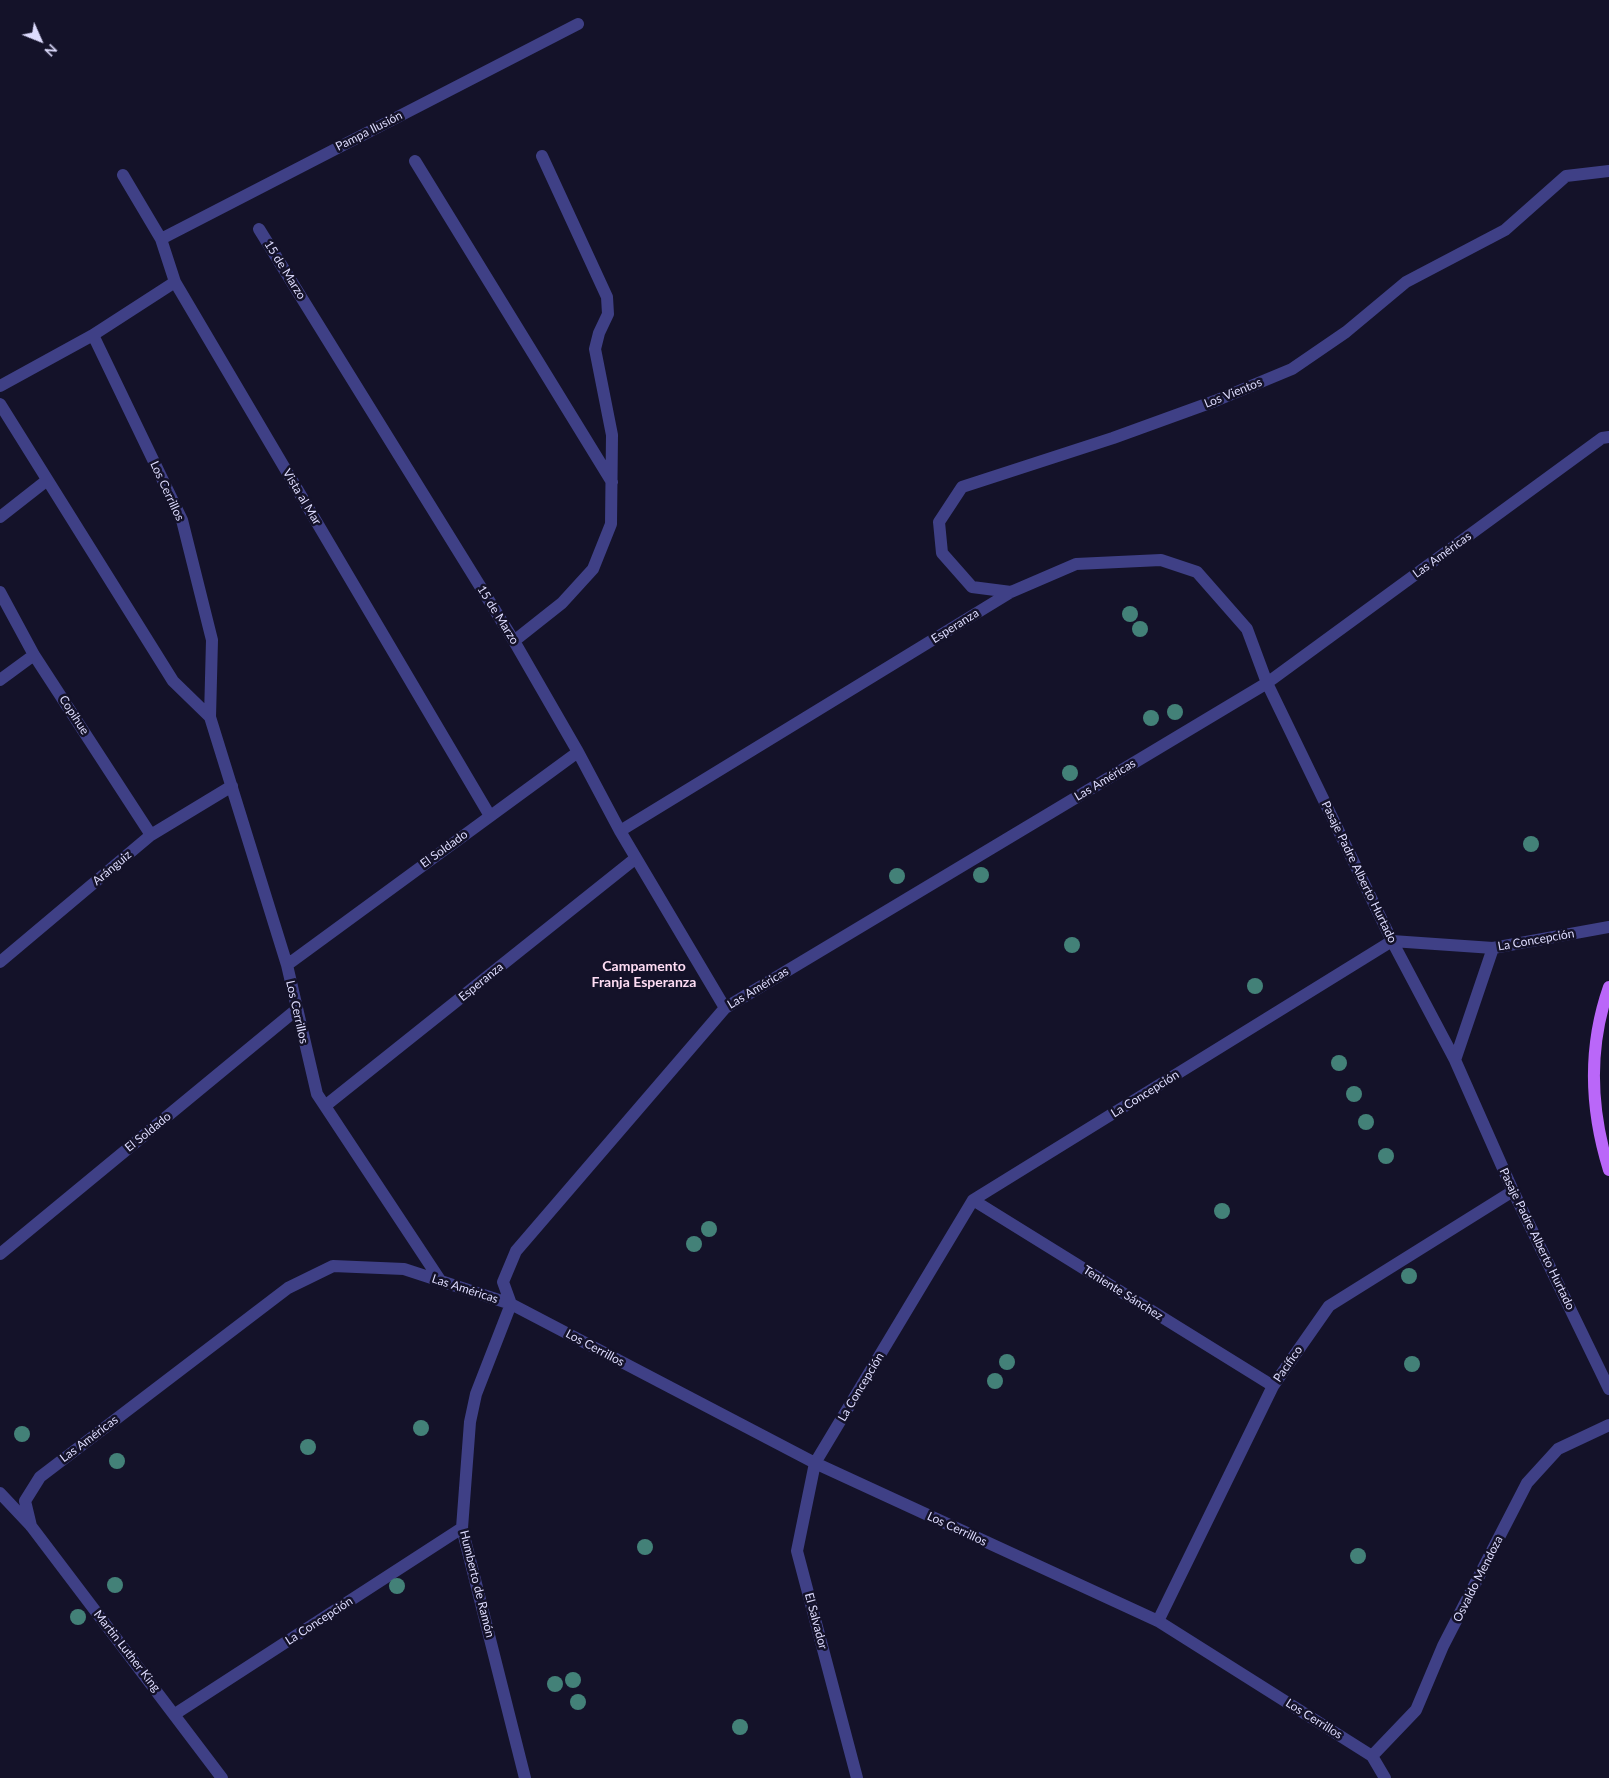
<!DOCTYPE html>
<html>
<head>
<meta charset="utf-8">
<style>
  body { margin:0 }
  #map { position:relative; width:1609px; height:1778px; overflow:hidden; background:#141229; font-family:Lato,sans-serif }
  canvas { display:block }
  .north { position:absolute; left:15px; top:15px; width:50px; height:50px; -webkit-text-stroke:4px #141229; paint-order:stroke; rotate:134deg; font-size:14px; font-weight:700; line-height:20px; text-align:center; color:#dddbfd }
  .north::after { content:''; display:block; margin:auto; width:18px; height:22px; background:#dddbfd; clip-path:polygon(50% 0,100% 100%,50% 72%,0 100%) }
</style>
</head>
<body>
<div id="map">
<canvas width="1609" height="1778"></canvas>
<div class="north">N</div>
</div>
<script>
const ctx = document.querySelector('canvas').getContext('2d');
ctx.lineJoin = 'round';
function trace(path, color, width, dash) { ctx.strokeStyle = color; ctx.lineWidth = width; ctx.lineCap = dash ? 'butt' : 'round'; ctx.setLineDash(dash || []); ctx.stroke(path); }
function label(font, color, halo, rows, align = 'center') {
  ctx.font = font + ' Lato,sans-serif'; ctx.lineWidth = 5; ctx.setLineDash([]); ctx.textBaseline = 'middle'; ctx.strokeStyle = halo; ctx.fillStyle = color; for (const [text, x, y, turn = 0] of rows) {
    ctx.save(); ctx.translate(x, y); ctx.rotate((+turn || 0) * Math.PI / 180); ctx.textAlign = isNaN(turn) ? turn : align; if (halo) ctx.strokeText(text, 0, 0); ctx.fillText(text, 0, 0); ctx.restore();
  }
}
trace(new Path2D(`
  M415 161 612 482
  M123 175 161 239 175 282 490 816
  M259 229 514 641 578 752 620 831 725 1008
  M161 239 578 24
  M93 335 182 520 212 640 210 717 287 965 317 1094 440 1280
  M0 386 93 335 175 282
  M0 404 173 681 210 717
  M0 517 46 481
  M0 592 34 655 151 835
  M1011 592 972 587 942 553 939 522 962 487 1113 438 1215 401 1292 369 1346 332 1406 282 1505 230 1566 176 1609 171
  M514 641 562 603 593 569 611 524 612 435 595 349 599 333 608 314 607 297 542 156
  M0 680 34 655
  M620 831 1011 592 1076 564 1161 560 1197 572 1247 629 1267 683 1392 941 1455 1060 1513 1191 1609 1389
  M0 962 151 835 232 786
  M287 965 578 752
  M1455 1060 1493 948
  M325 1106 636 858
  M973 1200 1273 1386
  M0 1254 296 1010
  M0 1493 31 1526 222 1778
  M31 1526 25 1501 40 1477 288 1288 333 1266 404 1269 511 1304 503 1282 516 1251 725 1008 1267 683 1602 438 1609 437
  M1158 1621 1273 1386 1329 1306 1513 1191
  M175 1714 462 1528
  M1372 1756 1416 1710 1443 1646 1527 1483 1558 1449 1609 1425
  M525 1778 462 1528 470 1422 476 1394 511 1304 815 1463 1158 1621 1372 1756 1385 1778
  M857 1778 797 1551 815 1463 973 1200 1392 941 1493 948 1609 927`), '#3f4086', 12);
trace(new Path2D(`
  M1609 987C1588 1047 1590 1109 1609 1170`), '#ba67f9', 12);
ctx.fillStyle = '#438178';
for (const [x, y] of [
  [1130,614],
  [1140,629],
  [1175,712],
  [1151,718],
  [1070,773],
  [1531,844],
  [981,875],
  [897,876],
  [1072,945],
  [1255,986],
  [1339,1063],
  [1354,1094],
  [1366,1122],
  [1386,1156],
  [1222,1211],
  [709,1229],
  [694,1244],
  [1409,1276],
  [1007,1362],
  [1412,1364],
  [995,1381],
  [421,1428],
  [22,1434],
  [308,1447],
  [117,1461],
  [645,1547],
  [1358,1556],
  [115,1585],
  [397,1586],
  [78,1617],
  [573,1680],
  [555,1684],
  [578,1702],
  [740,1727]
]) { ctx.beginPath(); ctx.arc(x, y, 8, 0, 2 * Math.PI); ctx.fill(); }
label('12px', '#dddbfd', '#141229', [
  ["Pampa Ilusión",369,131,-27],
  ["15 de Marzo",285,270,58],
  ["Los Vientos",1233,393,-22],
  ["Los Cerrillos",167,491,65],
  ["Vista al Mar",302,497,59],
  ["Las Américas",1442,555,-36],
  ["15 de Marzo",498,615,58],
  ["Esperanza",955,626,-32],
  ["Copihue",74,715,57],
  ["Las Américas",1105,780,-31],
  ["El Soldado",444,849,-36],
  ["Aránguiz",112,868,-40],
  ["Pasaje Padre Alberto Hurtado",1359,872,64],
  ["La Concepción",1536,940,-10],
  ["Esperanza",481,982,-39],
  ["Las Américas",758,988,-31],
  ["Los Cerrillos",297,1012,77],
  ["La Concepción",1145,1094,-32],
  ["El Soldado",148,1132,-39],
  ["Pasaje Padre Alberto Hurtado",1537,1239,64],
  ["Las Américas",465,1289,18],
  ["Teniente Sánchez",1123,1293,32],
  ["Los Cerrillos",595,1348,28],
  ["Pacífico",1288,1364,-55],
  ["La Concepción",861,1387,-59],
  ["Las Américas",89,1439,-37],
  ["Los Cerrillos",957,1529,25],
  ["Osvaldo Mendoza",1478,1579,-63],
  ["Humberto de Ramón",477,1584,76],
  ["La Concepción",319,1621,-33],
  ["El Salvador",816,1621,75],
  ["Martin Luther King",127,1651,52],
  ["Los Cerrillos",1314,1719,32]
]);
label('bold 14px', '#feddf4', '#141229', [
  ["Campamento",644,966],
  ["Franja Esperanza",644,982]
]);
</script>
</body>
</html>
